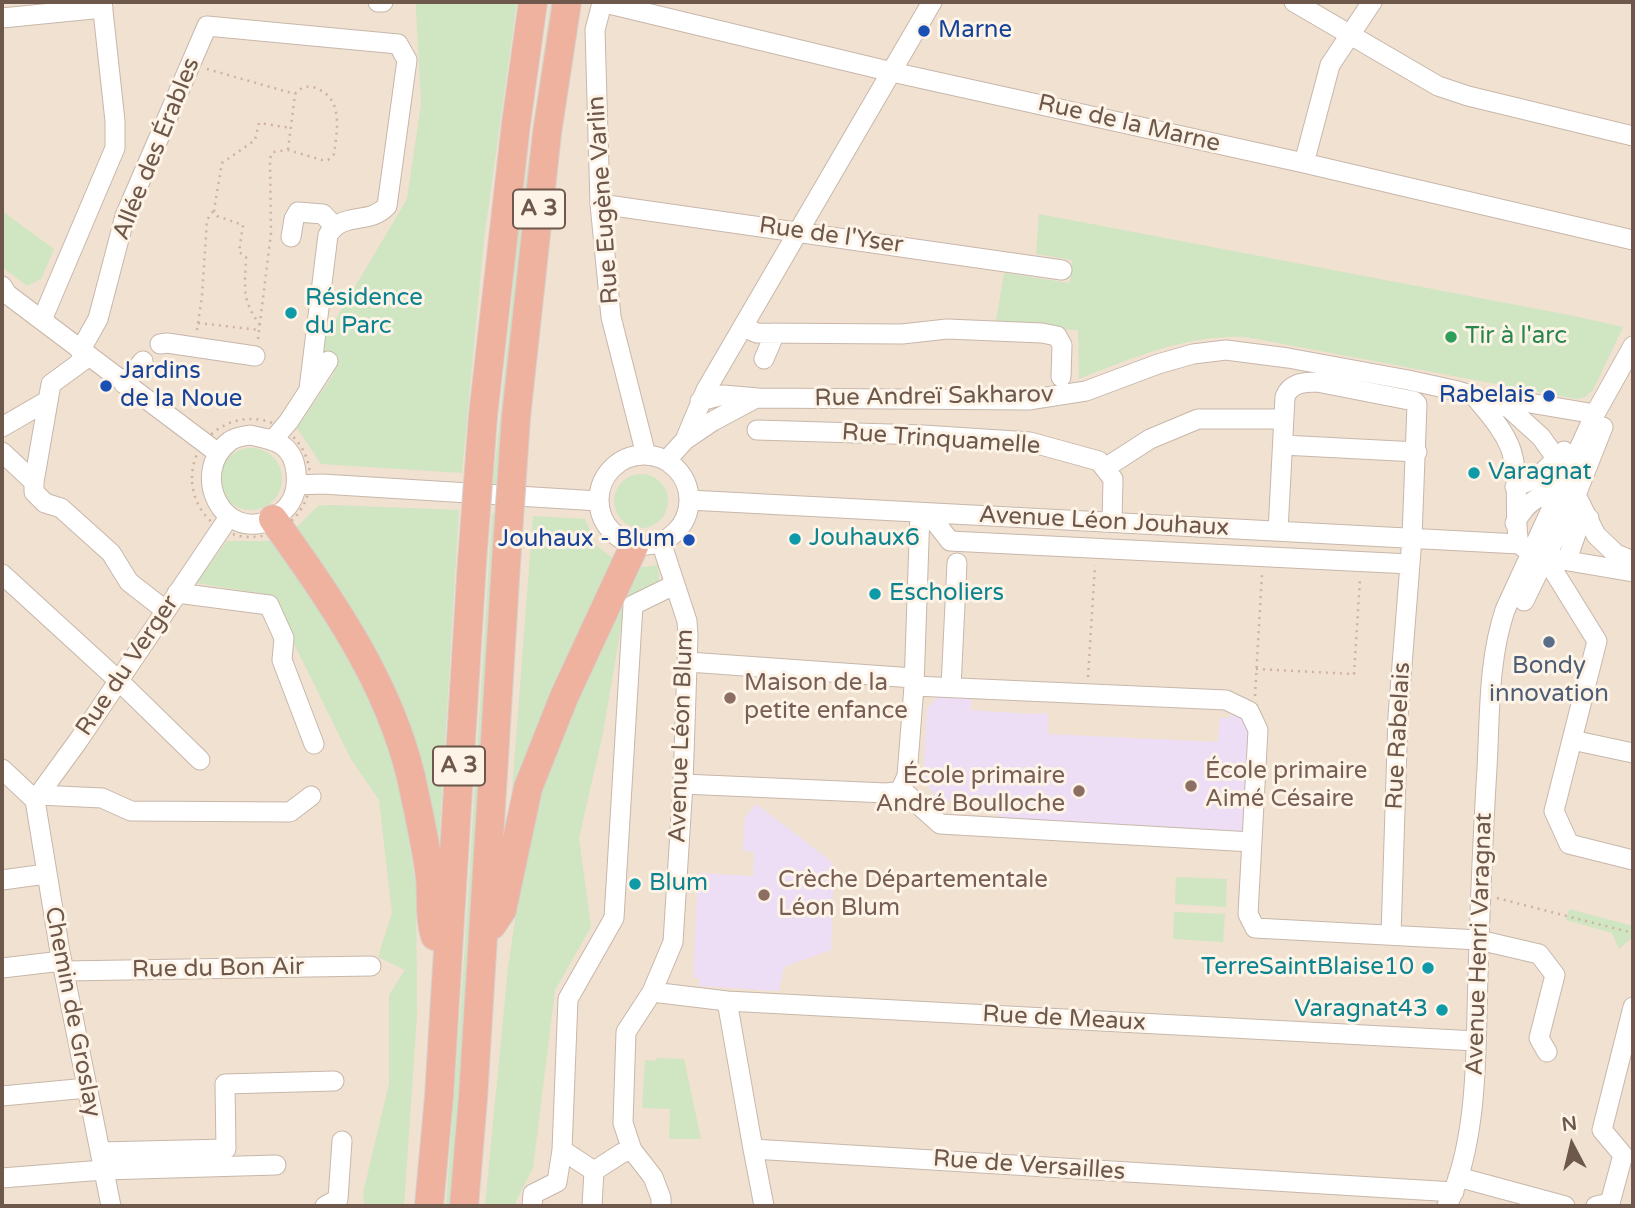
<!DOCTYPE html>
<html>
<head>
<meta charset="utf-8">
<style>
  body { margin:0 }
  #map { position:relative; width:1635px; height:1208px; overflow:hidden; background:#f9f0e1; font-family:"Varela Round",sans-serif }
  canvas { display:block }
  .frame { position:absolute; inset:0; border:4px solid #6e574b; pointer-events:none }
  .north { position:absolute; left:1537px; top:1110px; width:70px; height:70px; -webkit-text-stroke:5px #fdf4e7; paint-order:stroke; rotate:353deg; font-size:19px; font-weight:700; line-height:28px; text-align:center; color:#6e574b }
  .north::after { content:''; display:block; margin:auto; width:24px; height:32px; background:#6e574b; clip-path:polygon(50% 0,100% 100%,50% 72%,0 100%) }
</style>
</head>
<body>
<div id="map">
<canvas width="1635" height="1208"></canvas>
<div class="frame"></div>
<div class="north">N</div>
</div>
<script>
const ctx = document.querySelector('canvas').getContext('2d');
ctx.lineJoin = 'round';
function paint(path, color) { ctx.fillStyle = color; ctx.fill(path, 'evenodd'); }
function trace(path, color, width, dash) { ctx.strokeStyle = color; ctx.lineWidth = width; ctx.lineCap = dash ? 'butt' : 'round'; ctx.setLineDash(dash || []); ctx.stroke(path); }
function label(font, color, halo, rows, align = 'center') {
  ctx.font = font + ' "Varela Round",sans-serif'; ctx.lineWidth = 6; ctx.setLineDash([]); ctx.textBaseline = 'middle'; ctx.strokeStyle = halo; ctx.fillStyle = color; for (const [text, x, y, turn = 0] of rows) {
    ctx.save(); ctx.translate(x, y); ctx.rotate((+turn || 0) * Math.PI / 180); ctx.textAlign = isNaN(turn) ? turn : align; if (halo) ctx.strokeText(text, 0, 0); ctx.fillText(text, 0, 0); ctx.restore();
  }
}
paint(new Path2D(`
  M2 2H1633V1206H2Z`), '#f0e1d1');
paint(new Path2D(`
  M939 695 972 696 971 710 1029 714 1048 713V734L1218 742 1220 718H1230L1231 711 1252 725 1247 837 1013 822 976 804 938 800 923 780 927 709Z
  M756 804 831 861 834 871 831 950 784 967 779 991 699 986 700 978H693L698 873 753 876 754 852 743 851 745 817Z`), '#eddef5');
paint(new Path2D(`
  M417 2H517L484 239 462 473 321 464 297 428 333 375 320 346 407 199 421 104 416 8Z
  M551 2H556L499 485 493 484 520 220Z
  M2 211 54 249 41 279 27 286 2 267Z
  M1039 214 1574 316 1623 327 1593 390 1585 397 1576 399 1246 337C1187 335 1134 357 1079 379L1078 330 995 327 1004 273 1070 283 1072 260 1036 254Z
  M220 479a31 31 0 1 1 62 0a31 31 0 1 1-62 0Z
  M614 501a27 27 0 1 1 54 0a27 27 0 1 1-54 0Z
  M331 505 459 510 437 879 423 784 294 530 318 506Z
  M492 513 498 514 452 1206H446L464 958Z
  M533 516 585 519 597 546 617 561 510 817Z
  M227 541H280L367 684 399 776 416 886 417 1015 404 1206H365L363 1193 389 1084V995L405 970 378 957 392 913 379 800 351 759 270 595 196 583Z
  M658 565 659 580 622 621 603 733 579 838 591 927 555 990 533 1168 516 1201V1206H485L508 968 524 859 547 765 636 568Z
  M1176 877 1227 879 1226 907 1175 904Z
  M1569 909 1633 926V937L1619 949 1612 933 1566 920Z
  M1174 912 1225 914 1223 942 1173 939Z
  M656 1058 684 1059 701 1139H669L670 1109 642 1108 645 1060 655 1061Z`), '#d0e5c2');
const minor = new Path2D(`
  M378 2H383
  M1294 2 1438 86 1468 96 1633 136
  M2 18 103 8
  M1304 163 1330 65 1372 2
  M600 204 1062 270
  M291 237 294 219 298 212 323 214 334 226
  M2 286 7 294 218 453
  M42 320 115 148V121L102 2
  M743 327 757 333 902 334 947 329 1042 333 1057 336 1062 345 1061 377
  M160 344 167 343 255 356
  M80 351 98 319 125 216 207 26 398 44 407 60 387 206C368 226 344 210 328 235L309 389
  M88 357 51 384 34 482V492L45 503 61 508 111 553 129 582 165 610
  M764 359 775 333
  M124 384 143 361
  M1476 398C1489 414 1502 428 1510 447 1521 476 1513 513 1519 544L1531 553 1545 557 1633 572
  M1500 398 1595 414
  M700 401 723 395 758 398 1028 400 1086 391 1158 364 1193 354 1226 350 1288 358 1408 380 1458 391 1509 408 1541 437 1556 458 1565 481 1576 495 1596 535 1616 554 1633 561
  M2 427 47 401
  M757 430 923 435 1030 442 1099 461 1113 479 1112 522
  M250 435C274 440 293 443 296 472 297 482 296 494 290 503 286 510 276 517 270 520 222 542 189 472 230 441 235 437 244 436 250 435Z
  M273 440 289 421 328 361
  M685 440 706 390 932 2
  M1283 445 1417 452
  M2 452 34 482
  M646 455 611 317 600 204 595 30 601 7 609 4 892 72 1304 163 1633 240
  M599 500a45 45 0 1 1 90 0a45 45 0 1 1-90 0Z
  M666 461 685 440 713 421 756 398
  M1105 468 1150 439 1198 419H1284
  M297 485 322 484 599 501
  M1515 487 1537 478 1564 451
  M689 500 1519 544
  M928 513 950 541 1410 564
  M1515 523C1527 501 1541 491 1568 494
  M1278 531 1285 397C1290 383 1304 382 1317 382L1414 401 1417 404 1412 538 1398 716 1391 935
  M661 542 687 621 688 636 683 784 673 942 652 992 626 1032 623 1123 632 1150 653 1177 661 1198V1206
  M1545 557 1597 641 1554 811 1569 844 1633 860
  M1567 560 1580 522 1589 518
  M2 574 119 681 200 760
  M177 593 269 605 284 638 282 660 314 744
  M1524 601 1576 495 1603 427
  M688 662 914 678
  M914 686 1226 700 1249 711 1258 730 1248 914 1255 928 1479 940 1539 954 1555 975 1539 1038 1547 1052
  M951 687 957 563
  M1572 740 1633 753
  M2 769 35 800
  M683 784 886 793 896 792 901 789
  M901 789 940 824 1252 842
  M901 789 907 776 914 686 920 512
  M38 795 102 798 131 811 290 812 311 796
  M2 880 46 874
  M2 968 62 961
  M64 971 371 966
  M652 992 727 1001 1476 1041
  M727 1001 753 1149 1454 1192
  M2 1096 87 1088
  M753 1149 764 1206
  M100 1152 226 1149 225 1084 334 1081
  M594 1171 622 1153 632 1150
  M1458 1177 1565 1206
  M2 1178 103 1170 276 1165
  M111 1206 60 952 35 800 78 741 229 517
  M325 1206 338 1199 342 1141
  M532 1206 533 1194 557 1182 562 1150
  M592 1206 594 1171 562 1150 568 999 614 918 633 605 674 585
  M1447 1206C1474 1151 1476 1073 1477 1013 1479 931 1482 850 1487 768 1490 715 1488 661 1505 610L1595 414 1633 346
  M1596 1206 1610 1203 1623 1155 1602 1130 1633 1007`);
const highway = new Path2D(`
  M483 416 516 124 533 2
  M516 417 547 133 567 2
  M273 519C330 599 388 680 411 777 418 810 426 844 430 877 432 897 429 917 435 936
  M492 925 502 910 528 788 564 697 635 544
  M429 1206 439 1097 472 562
  M464 1206 473 1098 506 563`);
trace(minor, '#c8b7aa', 21);
trace(highway, '#d6d0cd', 30);
trace(new Path2D(`
  M207 69 295 94
  M198 323 260 330
  M260 325C241 299 245 288 246 257L239 252 243 225 217 216 214 210 222 163 255 140 259 123 291 128
  M197 330 202 296 207 220 214 210
  M258 339 271 233 270 158 273 152 288 150 322 160H328L334 154C337 130 344 99 316 88 307 85 301 87 295 94L288 150
  M192 478a59 59 0 1 1 118 0a59 59 0 1 1-118 0Z
  M1256 669 1354 674 1360 579
  M1088 677 1095 565
  M1255 696 1262 574
  M1497 898 1633 933`), '#d0b2a0', 2.5, [2, 5]);
trace(minor, '#fff', 19);
trace(highway, '#eeb29e', 28);
const highwayBridge = new Path2D(`
  M472 562 483 416
  M506 563 516 417`);
trace(highwayBridge, '#d6d0cd', 30, []);
trace(highwayBridge, '#eeb29e', 28);
for (const [x, y, r, color] of [
  [924,31,7,"#1a4fb4"],
  [291,313,7,"#0f9aa8"],
  [1451,337,7,"#2e9e5b"],
  [106,386,7,"#1a4fb4"],
  [1549,396,7,"#1a4fb4"],
  [1474,473,7,"#0f9aa8"],
  [795,539,7,"#0f9aa8"],
  [689,540,7,"#1a4fb4"],
  [875,594,7,"#0f9aa8"],
  [1549,642,7,"#5c6f8a"],
  [730,698,7,"#8d6e63"],
  [1191,786,7,"#8d6e63"],
  [1079,791,7,"#8d6e63"],
  [635,884,7,"#0f9aa8"],
  [764,895,7,"#8d6e63"],
  [1428,968,7,"#0f9aa8"],
  [1442,1010,7,"#0f9aa8"]
]) { const dot = new Path2D(); dot.arc(x, y, r, 0, 2 * Math.PI); ctx.fillStyle = color; ctx.fill(dot); trace(dot, '#fdf4e7', 2.5); }
for (const [x, y, w] of [
  [539,209,52],
  [459,766,52]
]) { const box = new Path2D(); box.roundRect(x - w / 2, y - 19.5, w, 39, 5); ctx.fillStyle = '#fdf4e7'; ctx.fill(box); trace(box, '#6e574b', 2); }
label('bold 23px', '#6e574b', null, [
  ["A 3",539,209],
  ["A 3",459,766]
]);
label('24px', '#164399', '#fdf4e7', [
  ["Marne",938,31],
  ["Jardins",120,372],
  ["de la Noue",120,400],
  ["Rabelais",1535,396,"right"],
  ["Jouhaux - Blum",675,540,"right"]
], 'left');
label('24px', '#6e574b', '#fdf4e7', [
  ["Rue de la Marne",1129,124,13],
  ["Allée des Érables",157,149,-68],
  ["Rue Eugène Varlin",604,200,-94],
  ["Rue de l'Yser",831,236,8],
  ["Rue Andreï Sakharov",934,397,-1],
  ["Rue Trinquamelle",941,440,4],
  ["Avenue Léon Jouhaux",1104,522,3],
  ["Rue du Verger",128,666,-56],
  ["Avenue Léon Blum",682,736,-88],
  ["Rue Rabelais",1399,736,-87],
  ["Avenue Henri Varagnat",1480,944,-88],
  ["Rue du Bon Air",218,969,-1],
  ["Chemin de Groslay",72,1012,79],
  ["Rue de Meaux",1064,1019,3],
  ["Rue de Versailles",1029,1166,4]
]);
label('24px', '#0d838f', '#fdf4e7', [
  ["Résidence",305,299],
  ["du Parc",305,327],
  ["Varagnat",1488,473],
  ["Jouhaux6",809,539],
  ["Escholiers",889,594],
  ["Blum",649,884],
  ["TerreSaintBlaise10",1414,968,"right"],
  ["Varagnat43",1428,1010,"right"]
], 'left');
label('24px', '#27864d', '#fdf4e7', [
  ["Tir à l'arc",1465,337]
], 'left');
label('24px', '#4e5e75', '#fdf4e7', [
  ["Bondy",1549,667],
  ["innovation",1549,695]
]);
label('24px', '#785e54', '#fdf4e7', [
  ["Maison de la",744,684],
  ["petite enfance",744,712],
  ["École primaire",1205,772],
  ["Aimé Césaire",1205,800],
  ["École primaire",1065,777,"right"],
  ["André Boulloche",1065,805,"right"],
  ["Crèche Départementale",778,881],
  ["Léon Blum",778,909]
], 'left');
</script>
</body>
</html>
